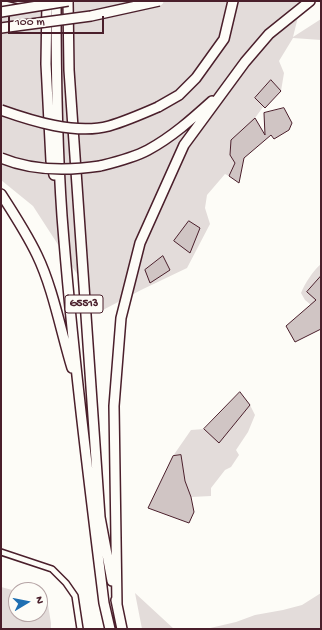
<!DOCTYPE html>
<html>
<head>
<meta charset="utf-8">
<style>
  body { margin:0 }
  #map { position:relative; width:322px; height:630px; overflow:hidden; background:#fdfcf7; font-family:"Gochi Hand",sans-serif }
  canvas { display:block }
  .frame { position:absolute; inset:0; border:2px solid #4a1f2b; pointer-events:none }
  .north { position:absolute; left:8px; top:582px; width:40px; height:40px; box-sizing:border-box; background:#fdfcf7; border:1px solid #b5a4a5; border-radius:50%; rotate:80deg; font-size:11px; font-weight:700; line-height:16px; text-align:center; color:#4a1f2b }
  .north::after { content:''; display:block; margin:auto; width:14px; height:18px; background:#1f6fb2; clip-path:polygon(50% 0,100% 100%,50% 72%,0 100%) }
  .scale { position:absolute; left:8px; top:16px; width:96px; height:18px; box-sizing:border-box; border:2px solid #4a1f2b; border-top:0; padding-left:5px; font-size:12px; line-height:14px; white-space:nowrap; color:#4a1f2b; -webkit-text-stroke:3px #fdfcf7; paint-order:stroke }
</style>
</head>
<body>
<div id="map">
<canvas width="322" height="630"></canvas>
<div class="frame"></div>
<div class="north">N</div>
<div class="scale">100 m</div>
</div>
<script>
const ctx = document.querySelector('canvas').getContext('2d');
ctx.lineJoin = 'round';
function paint(path, color) { ctx.fillStyle = color; ctx.fill(path, 'evenodd'); }
function trace(path, color, width, dash) { ctx.strokeStyle = color; ctx.lineWidth = width; ctx.lineCap = dash ? 'butt' : 'round'; ctx.setLineDash(dash || []); ctx.stroke(path); }
function label(font, color, halo, rows, align = 'center') {
  ctx.font = font + ' "Gochi Hand",sans-serif'; ctx.lineWidth = 3; ctx.setLineDash([]); ctx.textBaseline = 'middle'; ctx.strokeStyle = halo; ctx.fillStyle = color; for (const [text, x, y, turn = 0] of rows) {
    ctx.save(); ctx.translate(x, y); ctx.rotate((+turn || 0) * Math.PI / 180); ctx.textAlign = isNaN(turn) ? turn : align; if (halo) ctx.strokeText(text, 0, 0); ctx.fillText(text, 0, 0); ctx.restore();
  }
}
paint(new Path2D(`
  M1 1H302L293 37 321 19V40L293 38 279 61 284 73 281 91 271 80 256 99 263 107 255 118 231 141 230 155 235 163 229 176 225 174 207 195 205 208 210 224 187 268 141 290 101 311 33 206 1 180Z
  M321 264V313L305 300 301 293C305 283 313 271 321 264Z
  M250 405 255 415 248 432 236 450 239 455 231 467 225 470 211 488V496L191 497 185 481 181 455 173 456 191 430 204 429 219 442Z
  M1 587 16 591V614H40V597L47 599 51 623V629H1Z
  M135 593 174 629H142Z
  M321 593V629H206L236 622 255 615 283 610 302 605Z`), '#e3dcda');
const building = new Path2D(`
  M271 80 281 91 265 108 255 98Z
  M284 108 292 123 289 130 274 139 271 135 244 158 239 183 229 176 235 163 230 155 231 140 255 118 265 135 264 113Z
  M189 221 200 228 190 253 174 241Z
  M163 256 170 270 150 283 145 270Z
  M321 276V329L295 342 286 326 316 300 307 292Z
  M240 392 250 405 219 443 204 429Z
  M181 455 185 481 191 497 194 512 189 523 148 508 173 456Z`);
paint(building, '#d0c5c4');
trace(building, '#4a1f2b', 1);
const street = new Path2D(`
  M1 552 52 569 66 583 75 596 80 629`);
const highway = new Path2D(`
  M47 1 46 64 51 161 54 175
  M56 1C56 73 57 145 62 216 72 346 88 474 104 603L110 629
  M68 1 69 70 100 517 112 581
  M1 5 17 9
  M158 107 179 95 196 78 224 39 233 1
  M100 166C116 162 133 158 148 150 172 137 192 119 212 101
  M1 194C14 214 27 234 37 255 53 288 61 332 72 368
  M116 600 122 629
  M117 605 114 406 121 318 140 243 184 145 245 62 269 34 310 1`);
trace(street, '#4a1f2b', 8);
trace(highway, '#4a1f2b', 12);
trace(street, '#fdfcf7', 5);
trace(highway, '#fdfcf7', 9);
const highwayBridge = new Path2D(`
  M1 12 68 1
  M1 28 91 16 159 1
  M1 110C32 121 76 135 109 126 126 121 142 114 158 107
  M1 158C32 171 67 171 100 166`);
trace(highwayBridge, '#4a1f2b', 12, []);
trace(highwayBridge, '#fdfcf7', 9);
for (const [x, y, w] of [
  [84,304,38]
]) { const box = new Path2D(); box.roundRect(x - w / 2, y - 9, w, 18, 3); ctx.fillStyle = '#fdfcf7'; ctx.fill(box); trace(box, '#4a1f2b', 1); }
label('bold 11px', '#4a1f2b', null, [
  ["G5513",84,304]
]);
</script>
</body>
</html>
